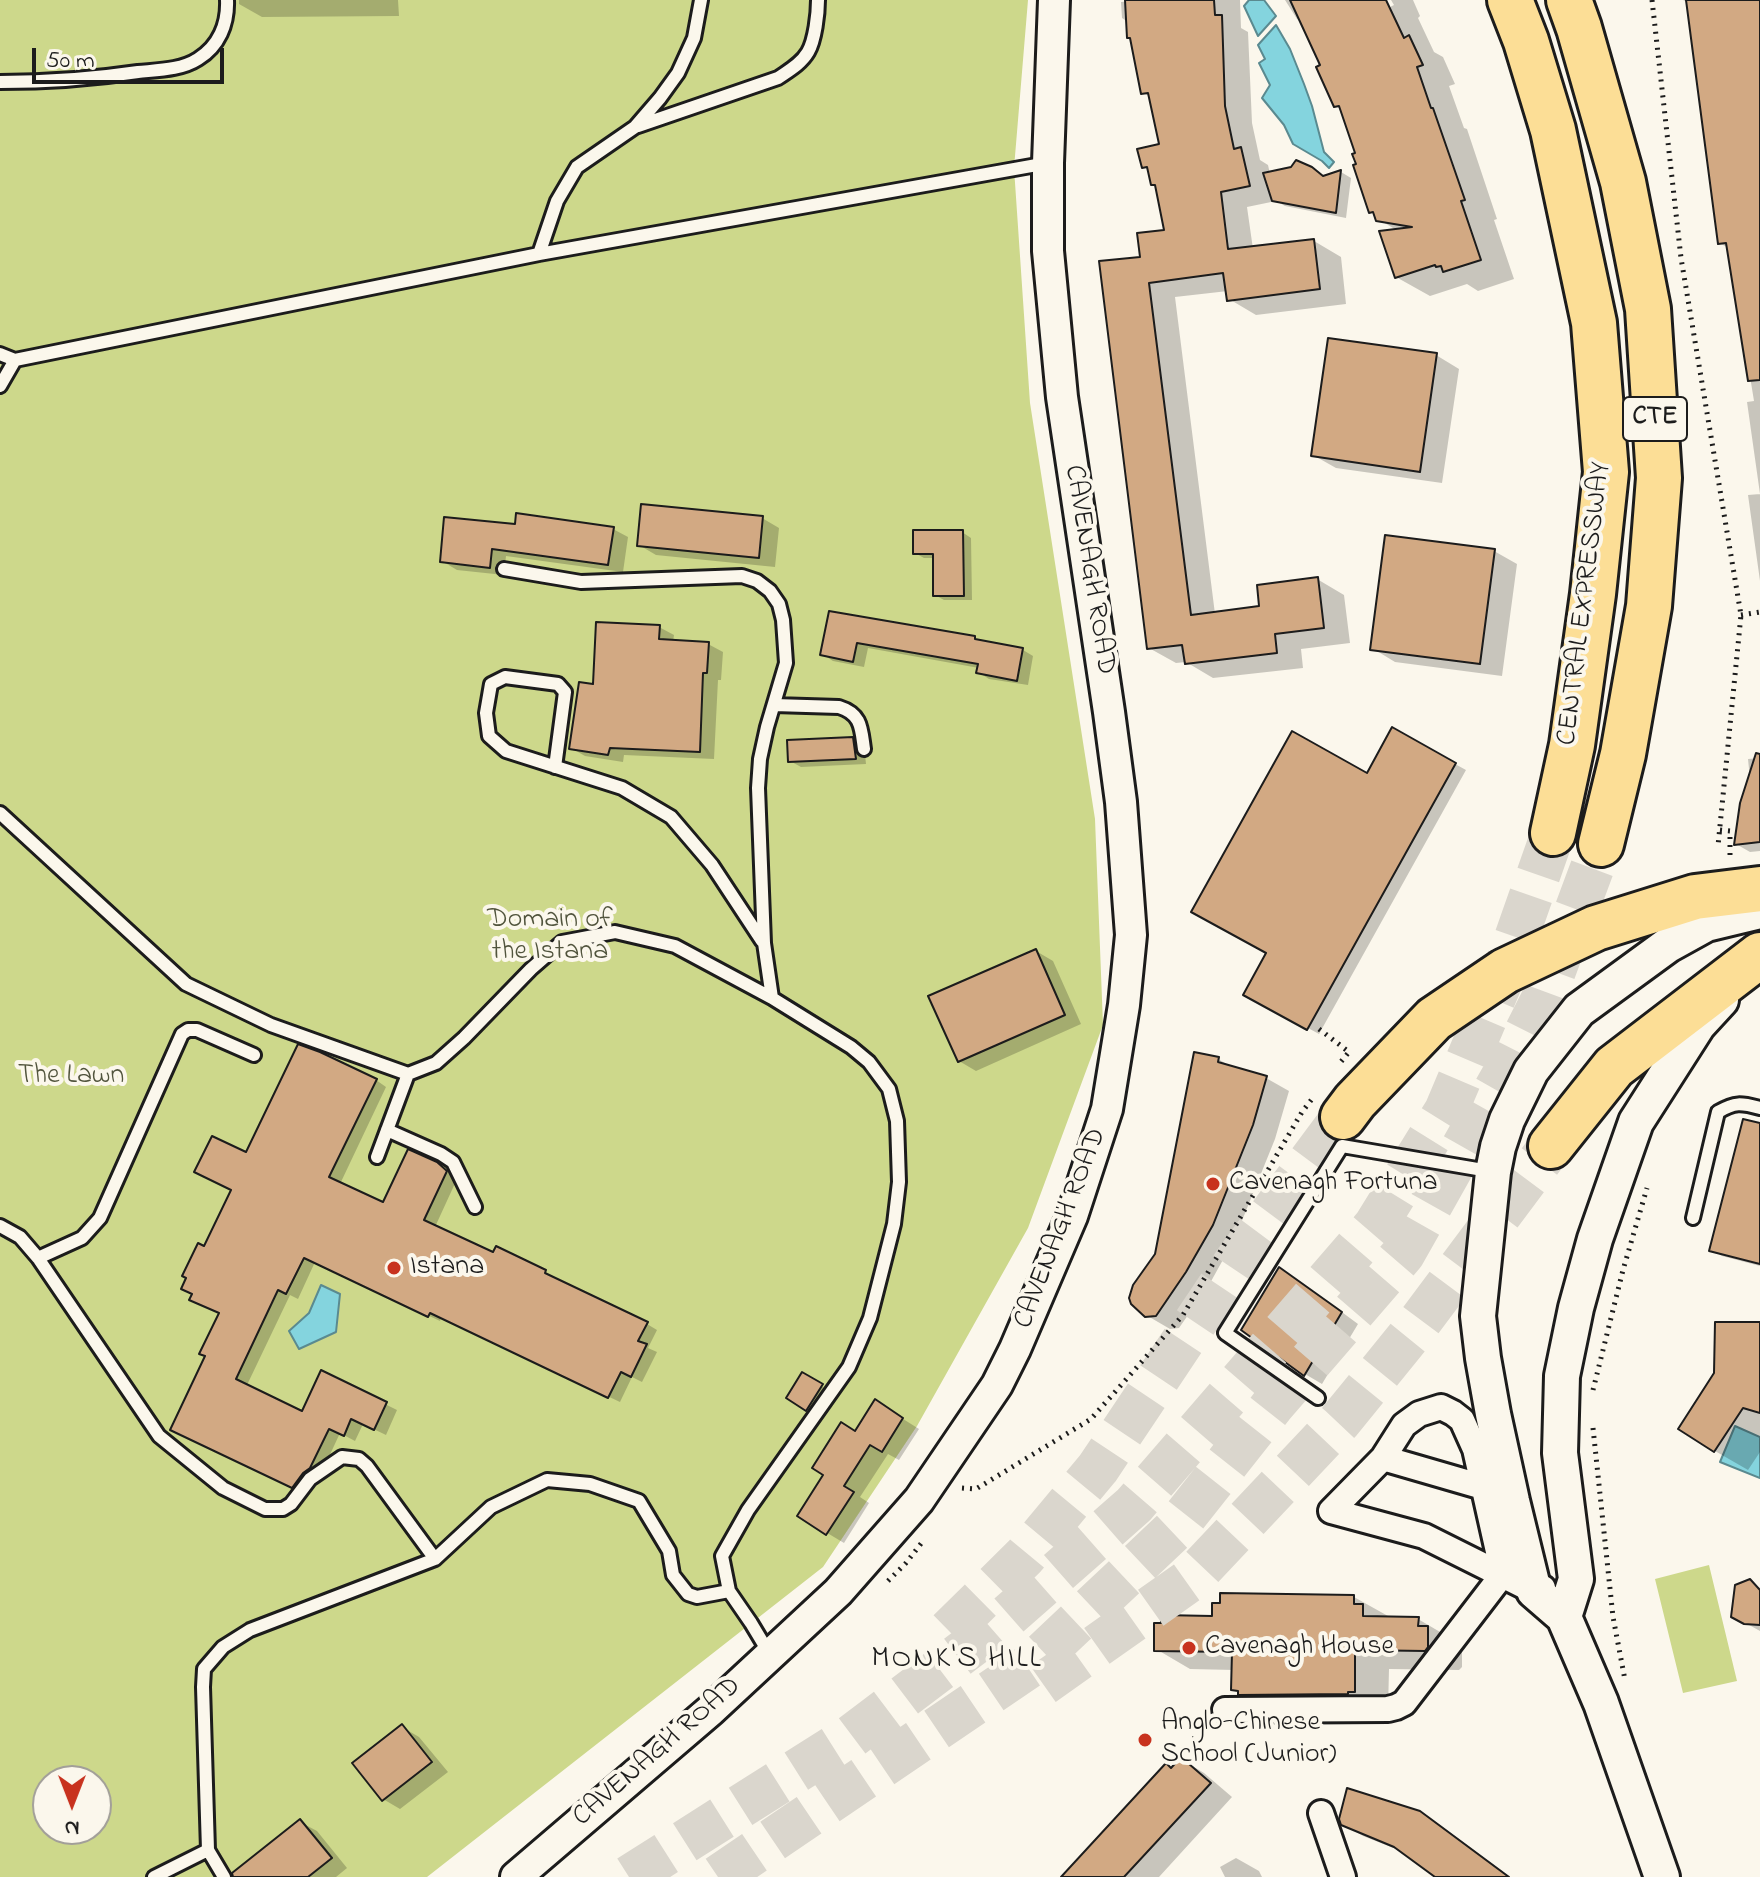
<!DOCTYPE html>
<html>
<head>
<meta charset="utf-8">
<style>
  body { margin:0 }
  #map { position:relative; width:1760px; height:1877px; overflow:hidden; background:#fbf7ec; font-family:"Indie Flower",sans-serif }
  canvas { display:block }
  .north { position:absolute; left:32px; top:1765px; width:80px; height:80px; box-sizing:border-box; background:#fbf7ec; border:2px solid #a29f99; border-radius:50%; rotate:180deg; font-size:22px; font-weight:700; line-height:32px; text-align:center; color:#1c1c1c }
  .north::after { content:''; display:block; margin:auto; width:28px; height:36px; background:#c8321e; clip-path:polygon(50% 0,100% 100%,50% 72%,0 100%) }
  .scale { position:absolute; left:32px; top:48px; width:192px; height:36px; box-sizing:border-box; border:4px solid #1c1c1c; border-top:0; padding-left:10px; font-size:24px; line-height:28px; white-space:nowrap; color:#1c1c1c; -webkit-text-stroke:6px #fbf7ec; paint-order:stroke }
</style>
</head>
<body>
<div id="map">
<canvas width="1760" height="1877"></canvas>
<div class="north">N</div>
<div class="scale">50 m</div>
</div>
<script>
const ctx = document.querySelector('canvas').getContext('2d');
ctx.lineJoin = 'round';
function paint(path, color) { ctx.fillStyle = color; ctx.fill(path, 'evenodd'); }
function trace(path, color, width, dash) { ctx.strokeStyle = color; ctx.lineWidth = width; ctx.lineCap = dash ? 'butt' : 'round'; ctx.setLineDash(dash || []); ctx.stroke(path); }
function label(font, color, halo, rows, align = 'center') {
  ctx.font = font + ' "Indie Flower",sans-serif'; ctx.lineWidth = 8; ctx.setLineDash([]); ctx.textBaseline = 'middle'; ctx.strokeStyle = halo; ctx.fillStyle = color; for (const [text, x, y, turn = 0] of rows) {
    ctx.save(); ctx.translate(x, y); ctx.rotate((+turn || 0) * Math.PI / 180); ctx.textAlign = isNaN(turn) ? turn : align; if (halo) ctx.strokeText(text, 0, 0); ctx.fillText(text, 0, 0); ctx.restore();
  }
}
paint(new Path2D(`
  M0 0H1028L1014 168 1030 403 1095 819 1103 1025 1028 1228 917 1426 823 1567 427 1877H0ZM48 1781H96V1829H48Z
  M1709 1565 1737 1681 1683 1693 1655 1579Z`), '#cdd88b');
const water = new Path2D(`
  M1249 0H1264L1276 16 1258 36 1244 6Z
  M1276 25 1290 49 1304 84 1312 106 1324 152 1334 162 1329 168 1322 161 1293 144 1284 125 1262 98 1270 85 1259 63 1265 59 1258 45Z
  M321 1285 340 1294 336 1332 299 1349 289 1331 309 1313Z
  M1735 1426 1760 1437V1478L1720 1462Z`);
paint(water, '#84d4de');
trace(water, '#5a8a90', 2);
paint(new Path2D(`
  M239 0H398L399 16 262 17 239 4Z
  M1143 0H1240L1241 28 1248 32 1252 123 1260 160 1268 165 1270 174 1325 178 1341 172 1351 178 1346 218 1285 206 1276 201 1247 207 1253 249 1314 241 1341 257 1346 304 1256 315 1229 299 1228 291 1175 297 1215 614 1262 608 1317 579 1344 595 1350 643 1301 649 1303 668 1213 678 1186 662 1176 663 1149 648 1142 258 1166 231 1157 186 1153 184 1149 170 1144 167 1161 146 1151 97 1143 93 1128 22 1122 18 1121 2Z
  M1285 0H1387L1390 7 1394 5 1391 0H1413L1420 16 1418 18 1434 52 1443 57 1455 84 1449 86 1464 128 1467 129 1497 219 1494 220 1514 279 1478 291 1467 284 1430 296 1396 277 1398 231 1378 219 1376 215 1371 212 1358 154 1343 110 1335 106 1323 66 1303 23 1297 19Z
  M1683 0H1760V581L1748 495 1760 494 1747 402 1754 401 1729 248 1719 243 1689 3Z
  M1436 355 1459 369 1442 483 1336 468 1313 455Z
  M762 518 779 528 775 567 656 555 639 545Z
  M516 526 613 529 628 537 623 572 506 556 504 575 457 570 442 561Z
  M962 532 971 538 972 600H944L935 595V558H924L915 553Z
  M1494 551 1517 564 1502 676 1395 662 1372 648Z
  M830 613 974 638 982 642 1023 650 1033 656 1028 685 989 679 978 672 979 668 868 648 864 667 833 661 822 654Z
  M659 627 674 635 673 642 708 644 723 652 721 680H718L714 759 624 755 623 762 585 756 571 748 595 686Z
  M1393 730 1466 770 1319 1034 1246 994Z
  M853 739 864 745 866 764 801 767 790 761Z
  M1760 758V851L1750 852 1736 844 1750 779 1748 759Z
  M1036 951 1053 961 1081 1024 976 1071 959 1061Z
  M1218 1059 1237 1070 1266 1078 1289 1091 1275 1139 1235 1238 1209 1285 1179 1328 1170 1329 1146 1315Z
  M376 1080 386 1087 340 1184 384 1205 436 1164 457 1179 435 1227 494 1255 545 1272 556 1278 555 1280 647 1324 657 1330 648 1348 657 1352 642 1382 632 1377 620 1402 441 1318 440 1321 315 1262 298 1299 290 1295 247 1385 303 1413 322 1373 397 1410 386 1435 363 1424 355 1441 340 1433 321 1474 304 1492 183 1435 221 1313 205 1248 233 1190 247 1155Z
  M1760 1125V1266L1722 1256 1712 1250Z
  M1280 1269 1297 1279 1358 1324 1322 1384 1305 1374 1244 1330Z
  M1760 1324V1452L1748 1470 1715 1451Z
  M803 1375 826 1389 812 1411 789 1398Z
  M892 1412 919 1429 899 1460 888 1454 860 1497 869 1503 844 1543 799 1516 826 1475 855 1433Z
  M1750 1582 1760 1588V1631L1733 1616Z
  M1354 1597 1388 1616V1618L1418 1619 1452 1639 1462 1647V1667L1459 1670 1389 1669 1388 1711 1274 1713 1234 1689V1670L1190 1669 1156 1649 1214 1618Z
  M402 1727 419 1737 448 1772 400 1809 383 1799Z
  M1181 1759 1204 1773 1232 1797 1159 1877H1064Z
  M1419 1813 1440 1825 1510 1877H1438L1406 1853 1363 1836 1343 1824Z
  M300 1822 317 1831 347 1868 336 1877H246Z
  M1236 1858 1259 1871 1262 1877H1225L1220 1867Z`), '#0003');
const building = new Path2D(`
  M1125 0H1214L1215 15H1222L1225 106 1234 149 1241 147 1250 186 1221 192 1228 249 1314 239 1320 289 1227 301 1223 273 1149 283 1191 615 1259 606 1257 585 1318 577 1324 628 1275 634 1277 653 1185 664 1182 645 1147 649 1099 261 1140 257 1137 233 1164 230 1155 185H1151L1147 167 1142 168 1137 149 1159 144 1148 93 1141 94 1130 38H1127Z
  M1290 0H1386L1404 38 1409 35 1423 65 1417 67 1431 108H1433L1465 200 1461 201 1481 260 1443 272 1441 266 1436 267 1435 265 1395 278 1379 231 1412 227 1376 221 1373 212 1369 213 1353 165 1356 164 1352 154 1355 153 1339 106 1334 107 1316 67 1320 65Z
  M1686 0H1760V380L1748 381 1726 243 1718 244Z
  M1296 160 1312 167 1323 176 1341 170 1336 213 1272 201 1263 173 1291 167Z
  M1328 338 1437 353 1420 472 1311 456Z
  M641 504 763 516 759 558 637 546Z
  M516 513 614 527 608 565 492 549 490 568 440 562 444 517 515 524Z
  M913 530H963L964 596H933V554H913Z
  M1385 535 1495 549 1480 664 1370 650Z
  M829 611 975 636V639L1023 648 1017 681 976 673 978 664 857 643 853 662 820 655Z
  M596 622 660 625 659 639 709 642 707 673H703L700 752 610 748 608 755 569 749 579 682 593 684Z
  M1392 727 1456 763 1307 1030 1243 995 1266 953 1191 912 1292 731 1367 773Z
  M853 737 856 759 788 762 787 740Z
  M1756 753 1760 754V842L1734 845 1740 803Z
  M1036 949 1065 1015 958 1062 928 996Z
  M298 1044 320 1052 377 1079 329 1177 383 1202 408 1149 437 1162 447 1171 424 1220 493 1252 496 1246 546 1270 545 1273 648 1322 638 1341 647 1344 631 1377 621 1372 608 1398 430 1313 428 1317 304 1258 286 1294 278 1290 236 1379 302 1411 321 1370 387 1402 374 1430 351 1419 344 1436 329 1429 310 1468 303 1473 292 1488 170 1430 205 1356 199 1354 219 1313 189 1300 192 1294 181 1289 186 1278 182 1276 198 1243 204 1246 231 1190 194 1172 212 1136 246 1152Z
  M1194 1052 1219 1057 1218 1062 1267 1076 1253 1125 1213 1225 1186 1272 1156 1316 1145 1317 1131 1304 1129 1298 1133 1285 1155 1254Z
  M1743 1119 1760 1123V1264L1709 1251Z
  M1279 1267 1342 1312 1304 1376 1241 1330Z
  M1715 1322H1760V1413L1743 1408 1714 1452 1678 1429 1714 1373Z
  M802 1372 823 1384 806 1411 786 1398Z
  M875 1399 903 1418 882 1452 870 1445 844 1486 854 1492 826 1535 797 1516 823 1475 812 1468 841 1422 855 1431Z
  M1750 1579 1760 1590V1625L1744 1624 1731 1617 1735 1585Z
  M1220 1593 1354 1595V1604H1363V1616L1419 1617 1418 1626H1428V1647L1425 1651 1355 1650V1692H1348V1694L1238 1695V1691L1231 1690 1232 1652 1154 1651V1623H1161V1615L1212 1616V1603H1220Z
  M402 1724 432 1762 382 1801 352 1763Z
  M1181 1757 1211 1783 1124 1877H1061L1166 1763 1171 1768Z
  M1347 1788 1420 1811 1509 1877H1435L1394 1847 1341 1825 1339 1819Z
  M300 1819 332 1858 308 1877H233L232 1873Z`);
paint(building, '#d2a983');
trace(building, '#1c1c1c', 2);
trace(new Path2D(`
  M949 1631 1025 1556 1098 1468 1237 1260 1343 1117
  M1043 1684 1190 1580 1339 1422 1409 1336 1551 1146
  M629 1877 852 1736 992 1630 1134 1505 1375 1226 1446 1111 1501 981 1553 833
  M718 1877 1031 1665 1174 1530 1272 1406 1403 1254 1511 1062 1545 995 1601 844`), '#dad6cd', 44, [44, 22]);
const service = new Path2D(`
  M0 82C47 82 91 79 138 72 158 70 181 70 198 59 219 46 228 24 227 0
  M638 126 778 78C788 71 801 64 808 52 815 40 818 14 818 0
  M539 254 557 201 577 167 635 127 660 98 678 73 694 38 701 0
  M0 354 15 360 539 254 1048 163
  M0 386 15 360
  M504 569 581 582 742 576 757 581 770 591 779 604 783 620 786 663 767 727 760 759 758 788 764 943 772 998
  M774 705 839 707C862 714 861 729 864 749
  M555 767 565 692 558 684 505 677 491 684 486 713 489 736 506 751 622 788 671 817 712 865 762 941
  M0 813 186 984 271 1025 408 1074 436 1063 464 1038 531 969 562 942 615 932 675 946 772 998 851 1047 869 1062 889 1089 897 1121 899 1182 894 1224 870 1318 849 1367 748 1510 722 1556 729 1591 751 1623 769 1653
  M387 1130 441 1154 453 1162 475 1207
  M377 1157 408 1074
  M1693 1218 1718 1112C1735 1102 1741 1103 1760 1108
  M0 1226 20 1237 38 1258 159 1436 223 1488 265 1509H283L291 1504 310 1479 342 1457 359 1459 367 1466 435 1559
  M38 1258 82 1238 100 1218 182 1034 188 1030H197L254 1055
  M1318 1398 1225 1333 1342 1146 1489 1171
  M154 1877 208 1850
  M224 1877 208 1850 203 1687 204 1669 223 1647 250 1630 435 1559 491 1507 547 1480 590 1484 639 1501 669 1551 673 1575 688 1594 697 1597 729 1591`);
const minor = new Path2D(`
  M1383 1458 1483 1487
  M1503 1574 1475 1449 1462 1420 1453 1413 1441 1407 1419 1414 1404 1425 1383 1458 1331 1511 1424 1536 1534 1591 1543 1588
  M1225 1710 1388 1709 1396 1707 1404 1703 1503 1574
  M1321 1813 1343 1877`);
const tertiary = new Path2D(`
  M516 1877 711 1710 838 1592 919 1500 997 1385 1015 1349 1072 1216 1107 1109 1124 1005 1131 935 1121 802 1109 712 1062 397 1048 251V163L1054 0`);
const secondary = new Path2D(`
  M1564 1617 1576 1579 1560 1453 1562 1376 1576 1308 1595 1239 1636 1122 1698 1025 1721 1000
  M1662 1877 1601 1703 1564 1617 1534 1591 1512 1501 1493 1414 1483 1358 1478 1316 1493 1172 1498 1147 1507 1120 1531 1071 1579 1010 1668 945 1706 924 1760 911`);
const motorway = new Path2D(`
  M1510 0 1526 41 1553 130 1594 323 1606 472 1593 594 1572 745 1553 833
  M1569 0 1579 28 1623 182 1648 309 1659 478 1649 606 1623 754 1601 844
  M1343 1117 1355 1101 1434 1019 1505 971 1596 928 1695 897 1760 889
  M1551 1146 1614 1067 1760 955`);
trace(service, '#1c1c1c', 18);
trace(minor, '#1c1c1c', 30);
trace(tertiary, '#1c1c1c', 36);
trace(secondary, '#1c1c1c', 40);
trace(motorway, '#1c1c1c', 50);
trace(new Path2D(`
  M1652 0 1681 258 1741 615 1718 846
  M1741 615 1760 612
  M1720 830 1730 831V859
  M1319 1029 1349 1052 1340 1063
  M1593 1390 1623 1270 1647 1188
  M1593 1428 1613 1617 1625 1680
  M962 1488 976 1489 1091 1419 1183 1315 1302 1112 1312 1099
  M888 1581 906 1563 923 1541`), '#1c1c1c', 5, [2, 6]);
trace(service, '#fbf7ec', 12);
trace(minor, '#fbf7ec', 24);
trace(tertiary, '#fbf7ec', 30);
trace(secondary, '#fbf7ec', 34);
trace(motorway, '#fcde96', 44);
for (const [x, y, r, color] of [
  [1213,1184,8,"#c8321e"],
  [394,1268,8,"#c8321e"],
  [1189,1648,8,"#c8321e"],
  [1145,1740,8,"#c8321e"]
]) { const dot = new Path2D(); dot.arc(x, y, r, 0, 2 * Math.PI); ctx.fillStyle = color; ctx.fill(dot); trace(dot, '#fbf7ec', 3); }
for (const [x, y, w] of [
  [1655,419,64]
]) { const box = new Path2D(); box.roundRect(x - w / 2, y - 22, w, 44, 6); ctx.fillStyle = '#fbf7ec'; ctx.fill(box); trace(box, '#1c1c1c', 2); }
label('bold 26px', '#1c1c1c', null, [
  ["CTE",1655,419]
]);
label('28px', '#1c1c1c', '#fbf7ec', [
  ["CAVENAGH ROAD",1088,570,81],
  ["CENTRAL EXPRESSWAY",1586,604,-83],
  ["CAVENAGH ROAD",1062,1229,-69],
  ["CAVENAGH ROAD",658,1753,-41]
]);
label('28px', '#51543d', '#fbf7ec', [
  ["Domain of",550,921],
  ["the Istana",550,953],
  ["The Lawn",71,1077]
]);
label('28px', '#1c1c1c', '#fbf7ec', [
  ["Cavenagh Fortuna",1229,1184],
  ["Istana",410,1268],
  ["Cavenagh House",1205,1648],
  ["Anglo-Chinese",1161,1724],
  ["School (Junior)",1161,1756]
], 'left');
ctx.letterSpacing = '2px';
label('30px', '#1c1c1c', '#fbf7ec', [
  ["MONK'S HILL",957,1661]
]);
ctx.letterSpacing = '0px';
</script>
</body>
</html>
